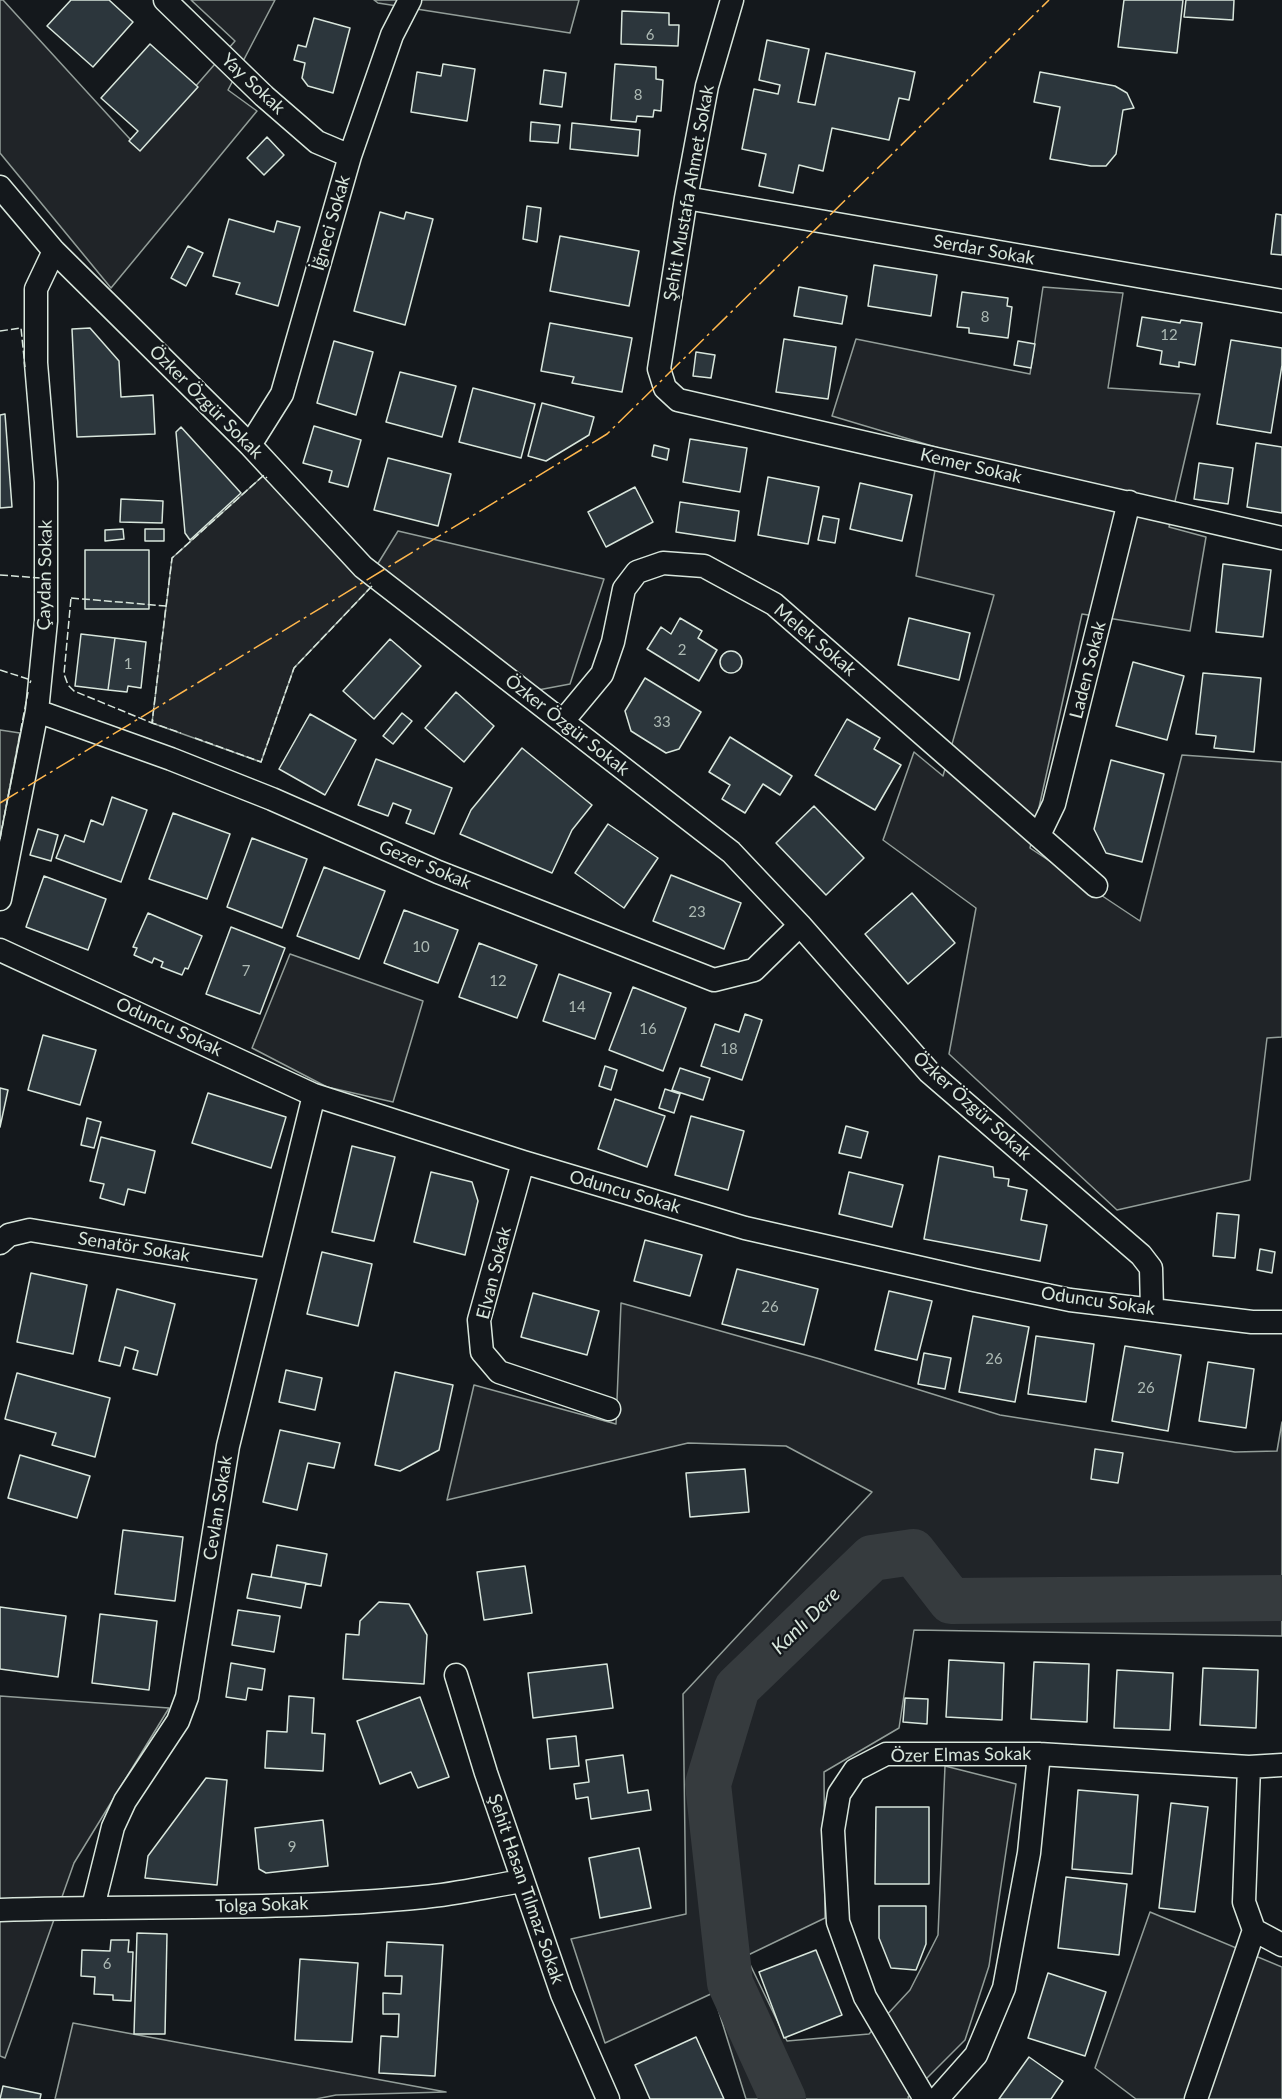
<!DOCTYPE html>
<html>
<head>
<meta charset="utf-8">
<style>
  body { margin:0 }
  canvas { display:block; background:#14181c }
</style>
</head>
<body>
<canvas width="1282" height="2099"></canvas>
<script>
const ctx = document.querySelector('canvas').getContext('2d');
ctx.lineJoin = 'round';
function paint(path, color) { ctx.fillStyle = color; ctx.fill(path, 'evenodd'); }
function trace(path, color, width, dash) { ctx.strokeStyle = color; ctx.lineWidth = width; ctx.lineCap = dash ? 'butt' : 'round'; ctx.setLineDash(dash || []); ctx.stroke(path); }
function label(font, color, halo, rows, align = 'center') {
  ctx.font = font + ' Lato,sans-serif'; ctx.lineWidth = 4.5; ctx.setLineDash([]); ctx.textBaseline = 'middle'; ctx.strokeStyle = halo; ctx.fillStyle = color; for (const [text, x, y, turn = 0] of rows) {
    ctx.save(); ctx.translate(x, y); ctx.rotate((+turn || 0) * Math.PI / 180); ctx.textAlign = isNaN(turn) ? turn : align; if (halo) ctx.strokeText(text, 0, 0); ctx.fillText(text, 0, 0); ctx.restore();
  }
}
const green = new Path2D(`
  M0 0H3L140 150 235 41 191 0H275L228 90 257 111 111 288 0 153Z
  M374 0H579L570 33 378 3Z
  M1043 287 1123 293 1108 388 1200 394 1169 527 1206 537 1190 631 1082 614 1030 848 1140 921 1182 755 1282 762V1037L1267 1038 1250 1180 1117 1210 949 1054 976 908 883 840 914 752 943 776 994 595 916 576 939 448 832 416 856 339 1030 374Z
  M264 475 372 586 294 668 261 762 152 723 172 558Z
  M398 531 604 579 570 684 538 690 377 565Z
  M290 954 423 1001 393 1102 327 1087 252 1048Z
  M621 1303 820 1359 1000 1415 1235 1452 1277 1451 1282 1422V1636L914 1630 899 1728 824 1772 825 1918 746 1956 787 2041 869 2034 910 1990 938 1935 945 1766 1016 1784 989 1966 965 2040 908 2097 909 2099H746L713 1993 605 2043 571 1939 686 1914 683 1694 872 1492 786 1446 688 1443 447 1500 474 1385 616 1424Z
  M0 1696 169 1708 74 1863 5 2058 0 2056Z
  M1150 1912 1282 1967V2099H1136L1095 2068Z
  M73 2023 446 2092 336 2095 316 2099H55Z`);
paint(green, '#202428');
trace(green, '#939e99', 1.5);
const parking = new Path2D(`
  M0 730 20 733 0 839Z`);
paint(parking, '#24282b');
trace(parking, '#939e99', 1.5);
trace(new Path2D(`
  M783 2099 730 1983 708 1784 737 1688 872 1558 913 1552 951 1601 1282 1598`), '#363b3e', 46);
const building = new Path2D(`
  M71 0H109L133 22 93 67 47 26Z
  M1124 0H1183L1177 53 1118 47Z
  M1186 0H1234L1233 20 1184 17Z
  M622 11 669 13V25H679L678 46 621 44Z
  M314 18 350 28 333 93 308 86 302 78 305 63 294 60 298 45 306 47Z
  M767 40 809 49 798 102 815 105 826 53 915 72 909 100 899 98 889 140 832 128 823 171 799 165 793 193 759 186 766 154 742 149 754 89 778 94 780 85 759 80Z
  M150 44 198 87 140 151 129 141 138 131 101 98Z
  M443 64 475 69 467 121 411 112 417 72 441 76Z
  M615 64 656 67V79L663 80 661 111 654 110 653 117 637 116 636 122 611 120Z
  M544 70 566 73 562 107 540 104Z
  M1040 72 1115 86 1127 93 1134 108 1123 110 1116 154 1106 166H1091L1050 159 1060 107 1034 102Z
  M531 122 560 125 558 143 530 141Z
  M572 123 640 130 638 156 570 149Z
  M267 137 284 155 264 175 247 158Z
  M527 206 541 208 537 242 523 239Z
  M380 212 404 219 406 212 433 219 405 325 354 311Z
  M1276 214 1282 215V255L1271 254Z
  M229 219 274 232 277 221 300 227 278 306 236 294 240 283 213 276Z
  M560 236 639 251 629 306 550 291Z
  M188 246 203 253 186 286 171 278Z
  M874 265 937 275 931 316 868 306Z
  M799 287 847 296 842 324 794 316Z
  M962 292 1008 298 1007 306 1012 307 1008 338 969 333V328L957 327Z
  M1142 317 1180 323 1181 320 1202 323 1195 365 1179 362V367L1160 364 1162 351 1137 346Z
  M550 323 632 338 622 392 572 383 574 377 541 371Z
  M90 328 119 361 121 397 153 395 155 434 77 437 72 329Z
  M784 339 836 347 828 399 776 392Z
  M1231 340 1282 348V365L1271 433 1217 424Z
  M334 341 373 352 356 415 317 403Z
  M1018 341 1035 344 1031 368 1014 365Z
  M696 352 715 355 711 378 693 376Z
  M400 372 456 386 442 437 386 422Z
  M473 388 535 404 521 458 459 442Z
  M542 403 594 417 589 435 546 461 528 456Z
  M5 414 12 507 0 508V415Z
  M314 426 361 440 348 487 329 482 332 471 303 463Z
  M181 427 241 493 190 540 185 533 176 432Z
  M690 439 747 448 740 492 683 482Z
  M1256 443 1282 447V513L1247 507Z
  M654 445 669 449 667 460 652 456Z
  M388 458 451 474 438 526 374 510Z
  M1199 463 1233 468 1228 504 1194 499Z
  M768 477 819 487 808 544 758 535Z
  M860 483 912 495 902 541 850 529Z
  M635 487 653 522 606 547 588 512Z
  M121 499 163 501 162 523 120 522Z
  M680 502 739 511 735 541 676 532Z
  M823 516 839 519 835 543 818 540Z
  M123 529 124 539 105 541V530Z
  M145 529H164V541H145Z
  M85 550H149V609H85Z
  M1223 564 1271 570 1263 637 1216 632Z
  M680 618 702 631 698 638 717 650 699 681 647 649 661 627 671 634Z
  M909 618 970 633 959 680 898 665Z
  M81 634 115 638 108 690 75 686Z
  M115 638 146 642 141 688 128 686 127 692 108 690Z
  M390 639 421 666 374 719 343 691Z
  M720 662a11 11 0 1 1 22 0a11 11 0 1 1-22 0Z
  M1133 662 1184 676 1167 740 1116 726Z
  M1203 673 1261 678 1254 752 1214 748 1216 736 1196 734Z
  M645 678 701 712 679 749 666 753 631 731 625 711Z
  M456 692 494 726 464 762 425 728Z
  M402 713 412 721 393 744 383 736Z
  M310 714 356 740 325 795 279 769Z
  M847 719 880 738 874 749 901 765 875 810 815 775Z
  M730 737 792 776 780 795 763 784 745 813 722 799 730 785 709 772Z
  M522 748 592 805 572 830 552 873 460 834 471 810Z
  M376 759 452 788 434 834 406 823 411 810 393 803 388 816 358 805Z
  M1111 760 1164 774 1142 862 1106 853 1094 829Z
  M112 797 147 810 121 882 56 858 65 835 84 842 91 820 103 825Z
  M814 806 864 858 826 895 776 843Z
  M173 813 230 834 207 899 149 879Z
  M608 824 658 858 624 908 575 873Z
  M38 829 58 835 51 861 30 855Z
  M252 838 307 859 282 928 227 907Z
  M324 867 385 891 359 959 297 936Z
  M671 875 741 903 724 949 653 921Z
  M44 876 106 899 88 950 26 927Z
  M912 893 955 943 908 984 865 934Z
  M404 910 458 930 438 983 384 963Z
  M148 913 202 936 188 969 185 968 182 975 161 967 163 962 154 958 152 963 134 955 137 948 133 947Z
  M231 927 285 948 260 1014 206 994Z
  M479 943 537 965 517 1018 459 997Z
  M559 974 611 993 595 1039 543 1021Z
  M633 987 686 1008 663 1071 609 1050Z
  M745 1014 762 1020 742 1080 701 1066 715 1024 739 1032Z
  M43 1035 96 1050 80 1105 28 1090Z
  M605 1066 617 1070 611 1090 599 1086Z
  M680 1068 710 1078 703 1100 672 1090Z
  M0 1088 8 1090 0 1127Z
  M665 1089 680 1094 674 1113 659 1108Z
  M208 1093 286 1117 271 1168 192 1143Z
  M615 1099 665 1116 647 1167 598 1149Z
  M691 1116 744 1131 728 1190 675 1175Z
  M87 1118 101 1122 94 1148 81 1145Z
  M846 1126 868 1132 861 1158 839 1153Z
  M101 1137 155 1151 145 1193 128 1189 124 1205 100 1198 104 1184 90 1181Z
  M352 1146 395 1157 374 1241 332 1232Z
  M939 1156 993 1167 994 1177 1009 1179 1008 1186 1027 1190 1021 1220 1047 1225 1040 1261 924 1239Z
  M431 1172 472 1182 478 1201 465 1255 414 1242Z
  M849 1172 903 1185 892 1227 839 1214Z
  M1217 1213 1239 1215 1235 1258 1213 1256Z
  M645 1240 702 1255 690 1296 634 1281Z
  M1260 1249 1275 1252 1272 1273 1257 1270Z
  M322 1252 372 1264 358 1326 307 1314Z
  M737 1269 818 1289 804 1345 722 1324Z
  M31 1273 87 1285 73 1354 17 1342Z
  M117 1289 175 1304 157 1375 133 1369 138 1351 125 1347 120 1366 99 1361Z
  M889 1291 932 1301 917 1360 875 1350Z
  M533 1293 599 1311 587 1355 521 1337Z
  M973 1316 1029 1327 1015 1402 959 1392Z
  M1036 1336 1094 1344 1086 1402 1028 1394Z
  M1125 1346 1181 1355 1168 1431 1112 1421Z
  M924 1353 951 1358 945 1389 918 1384Z
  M1208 1362 1254 1369 1246 1428 1199 1421Z
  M286 1370 322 1378 315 1410 279 1402Z
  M395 1372 453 1385 439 1450 400 1471 375 1465Z
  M17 1373 110 1398 95 1457 52 1445 56 1433 5 1419Z
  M280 1430 340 1443 334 1468 308 1463 297 1510 263 1502Z
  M1095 1449 1123 1453 1118 1483 1091 1479Z
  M20 1455 90 1476 77 1518 8 1498Z
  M745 1469 749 1512 690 1517 686 1473Z
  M123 1530 183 1537 175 1601 115 1594Z
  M277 1545 327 1554 321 1586 271 1577Z
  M525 1566 532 1613 484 1620 477 1572Z
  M252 1574 306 1583 301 1608 247 1598Z
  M379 1602 409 1604 427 1635 424 1684 343 1679 346 1634 359 1635 360 1621Z
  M0 1607 66 1616 58 1677 0 1669Z
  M238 1610 280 1616 274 1652 232 1645Z
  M100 1614 157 1621 149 1690 92 1683Z
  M949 1660 1004 1663 1002 1720 946 1717Z
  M1034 1662 1089 1664 1087 1722 1031 1719Z
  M231 1663 265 1669 262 1690 248 1688 246 1700 226 1697Z
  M607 1664 613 1708 533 1718 528 1673Z
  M1203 1668 1258 1670 1256 1728 1200 1725Z
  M1117 1670 1173 1673 1170 1730 1114 1728Z
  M289 1696 314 1698 312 1733 325 1734 323 1771 265 1768 267 1731 287 1732Z
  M420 1697 449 1777 418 1788 411 1772 380 1784 357 1721Z
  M905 1698 928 1699 927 1724 903 1722Z
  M576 1736 579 1766 550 1769 547 1739Z
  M623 1755 628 1793 648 1790 651 1810 591 1819 588 1797 576 1799 574 1784 589 1782 586 1760Z
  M206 1778 227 1780 217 1885 145 1878 148 1856Z
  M1078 1790 1138 1795 1132 1874 1072 1869Z
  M1171 1803 1208 1807 1195 1912 1159 1908Z
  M876 1807H929V1884H875Z
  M323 1820 328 1866 266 1873 259 1869 255 1828Z
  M639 1848 651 1908 600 1918 589 1858Z
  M1066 1877 1127 1884 1119 1955 1058 1948Z
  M879 1906H926V1944L916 1970 891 1968 879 1938Z
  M137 1933 167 1934 165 2034H134Z
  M111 1940H129L128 1952H133L131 2001 113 2000V1995L94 1994 95 1977 81 1976 82 1950 110 1951Z
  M387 1942 443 1945 435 2076 379 2073 381 2036 398 2037 399 2014H383V1993L401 1994 402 1976H385Z
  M816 1950 842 2015 784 2038 759 1972Z
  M300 1959 358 1963 352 2042 295 2040Z
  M1048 1973 1106 1992 1085 2056 1028 2038Z
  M696 2037 724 2099H650L635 2065Z
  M1029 2057 1063 2081 1051 2099H999Z
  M3 2086 41 2094 40 2099H0Z`);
paint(building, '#2c363c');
trace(building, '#d8e6dc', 1.5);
const minor = new Path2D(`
  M165 0 264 96 317 142 350 156
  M732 0 707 86 686 198 659 369 665 388 678 400 1282 538
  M0 187 54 251 250 445 363 567 731 852 800 925 929 1072 1141 1255 1151 1268 1152 1310
  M686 198 1282 301
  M250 445 282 394 350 156 392 35 410 0
  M37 711 171 759 272 799 438 872 714 980 754 970 800 925
  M563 721 602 674 613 642 624 589 637 572 663 563 704 566 774 604 1096 886
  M1039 835 1054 804 1129 502
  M0 899 37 711 46 621V482L36 363V289L54 251
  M0 950 314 1095 523 1162 745 1228 974 1280 1070 1300 1252 1322H1282
  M523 1162 479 1320 482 1352 499 1372 609 1409
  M0 1243 9 1235 30 1230 271 1270
  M456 1675 486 1773 562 1994 608 2099
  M1249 1767 1244 1902 1254 1930
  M93 1907 113 1827 125 1801 178 1721 187 1697 228 1446 314 1095
  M0 1910C141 1905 284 1911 424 1897 457 1894 490 1886 523 1881
  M1254 1930 1282 1945
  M925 2099 865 1997 838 1922 833 1830 839 1794 855 1770 886 1754H1039L1249 1767 1282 1765
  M937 2099 976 2055 1004 1988 1029 1853 1039 1754
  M1196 2099 1254 1930`);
trace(minor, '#d8e6dc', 25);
trace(minor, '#14181c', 22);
trace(new Path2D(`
  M0 331 21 328 25 367
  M0 575 41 578
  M71 598 166 606 152 723 74 691 68 685 64 674Z
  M166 607 172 558 264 475 267 478
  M0 670 31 680 30 683
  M153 720 152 723 181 733
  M195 738 261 762 294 668 372 586 370 583
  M0 839 28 692`), '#d8e6dc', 1.5, [8, 3]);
trace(new Path2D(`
  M0 803 607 434 1049 0`), '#ffb74d', 1.5, [21, 4.5, 3, 4.5]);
label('15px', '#adbab4', null, [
  ["6",650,35],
  ["8",638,95],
  ["8",985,317],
  ["12",1169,335],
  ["2",682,650],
  ["1",128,664],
  ["33",662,722],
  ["23",697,912],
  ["10",421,947],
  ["7",246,971],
  ["12",498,981],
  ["14",577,1007],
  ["16",648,1029],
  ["18",729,1049],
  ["26",770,1307],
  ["26",994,1359],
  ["26",1146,1388],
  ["9",292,1847],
  ["6",107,1964]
]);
label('18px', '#d8e6dc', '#14181c', [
  ["Yay Sokak",253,84,43],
  ["Şehit Mustafa Ahmet Sokak",689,193,-80],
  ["İğneci Sokak",331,223,-74],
  ["Serdar Sokak",984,250,10],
  ["Özker Özgür Sokak",206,402,45],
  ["Kemer Sokak",971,466,13],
  ["Çaydan Sokak",45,575,-89],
  ["Melek Sokak",815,640,40],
  ["Laden Sokak",1088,670,-76],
  ["Özker Özgür Sokak",567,725,38],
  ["Gezer Sokak",425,865,23],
  ["Oduncu Sokak",169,1027,25],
  ["Özker Özgür Sokak",972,1106,42],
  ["Oduncu Sokak",625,1192,16],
  ["Senatör Sokak",134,1247,9],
  ["Elvan Sokak",494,1273,-76],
  ["Oduncu Sokak",1098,1301,8],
  ["Cevlan Sokak",218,1508,-81],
  ["Özer Elmas Sokak",961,1755,-1],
  ["Şehit Hasan Tılmaz Sokak",526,1889,71],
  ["Tolga Sokak",262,1905,-2]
]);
label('italic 20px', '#d8e6dc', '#14181c', [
  ["Kanlı Dere",806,1621,-44]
]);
</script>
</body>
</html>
